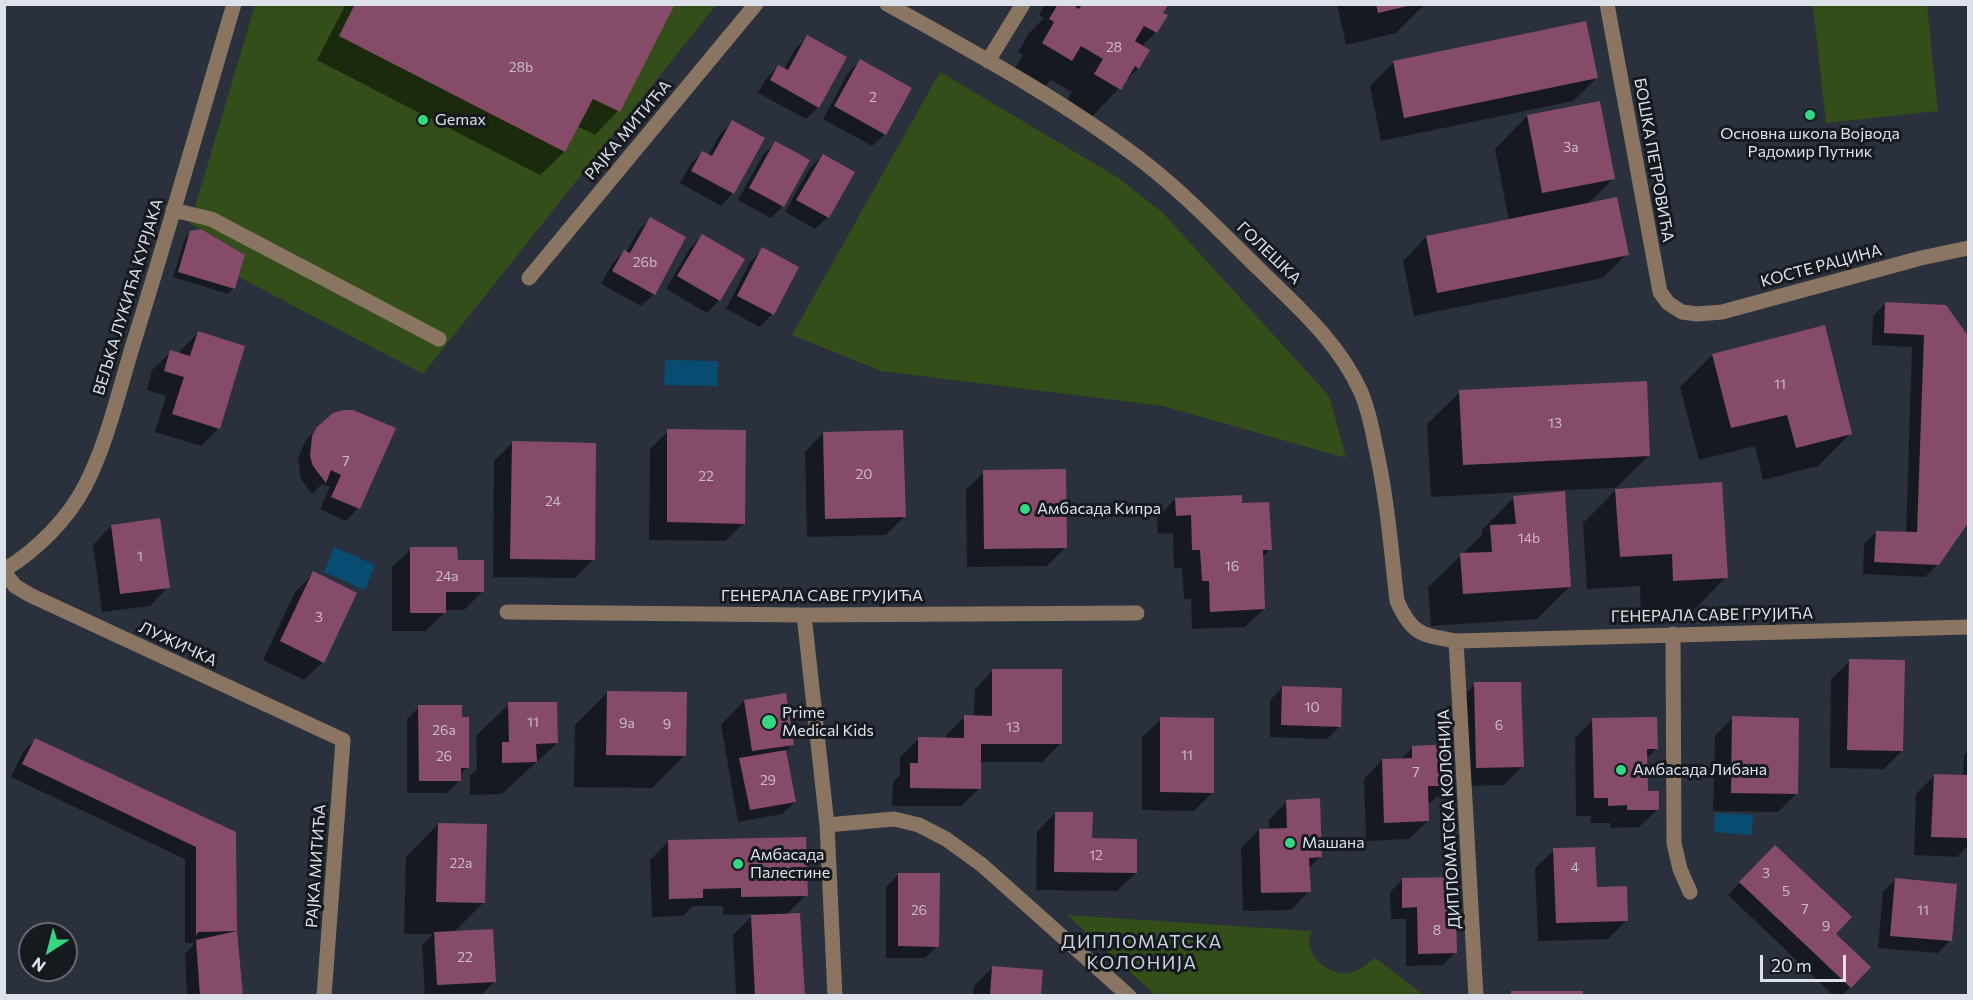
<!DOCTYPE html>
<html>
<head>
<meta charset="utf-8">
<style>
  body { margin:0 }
  #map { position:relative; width:1973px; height:1000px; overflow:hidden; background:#2a313d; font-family:Commissioner,sans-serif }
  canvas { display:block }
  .frame { position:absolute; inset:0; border:6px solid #dde2ea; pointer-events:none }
  .north { position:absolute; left:18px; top:922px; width:60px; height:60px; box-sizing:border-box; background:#16191e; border:2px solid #666970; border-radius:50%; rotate:216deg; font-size:16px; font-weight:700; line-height:24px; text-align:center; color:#dde2ea }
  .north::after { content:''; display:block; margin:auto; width:21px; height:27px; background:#35d881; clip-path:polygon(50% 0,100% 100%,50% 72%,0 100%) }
  .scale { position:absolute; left:1760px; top:955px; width:86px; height:27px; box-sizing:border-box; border:3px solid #dde2ea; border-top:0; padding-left:8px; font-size:18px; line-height:21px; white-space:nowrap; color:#dde2ea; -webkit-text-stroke:4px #16191e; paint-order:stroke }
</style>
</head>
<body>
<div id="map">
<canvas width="1973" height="1000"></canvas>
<div class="frame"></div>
<div class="north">N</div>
<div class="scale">20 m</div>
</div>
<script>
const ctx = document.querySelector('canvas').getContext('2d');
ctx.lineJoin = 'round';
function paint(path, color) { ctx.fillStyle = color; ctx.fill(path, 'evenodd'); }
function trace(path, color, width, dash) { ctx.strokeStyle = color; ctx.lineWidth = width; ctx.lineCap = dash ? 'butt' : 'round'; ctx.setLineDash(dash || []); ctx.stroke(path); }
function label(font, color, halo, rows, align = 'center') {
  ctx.font = font + ' Commissioner,sans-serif'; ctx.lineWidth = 6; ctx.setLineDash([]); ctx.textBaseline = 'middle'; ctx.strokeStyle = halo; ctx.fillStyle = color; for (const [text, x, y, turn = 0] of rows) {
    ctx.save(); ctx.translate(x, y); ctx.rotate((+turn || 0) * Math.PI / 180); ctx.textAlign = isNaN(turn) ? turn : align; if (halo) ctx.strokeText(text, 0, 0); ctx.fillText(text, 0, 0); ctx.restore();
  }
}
paint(new Path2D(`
  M255 5H716L423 374 239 277 245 255 201 229 190 224Z
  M1813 5H1927L1938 111 1826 123Z
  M940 72 1117 177 1163 213 1329 396 1346 458 1163 406 881 371 792 335Z
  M1067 915 1312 931C1311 934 1310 937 1309 940 1308 960 1333 976 1350 973 1359 971 1368 963 1375 958L1424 995H1155Z`), '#334e18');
paint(new Path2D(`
  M665 360 718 361V386L664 385Z
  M334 547 375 565 365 590 324 572Z
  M1715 813 1753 815 1752 835 1714 832Z`), '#084c71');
paint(new Path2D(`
  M346 4H673L618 111 595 135 577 126 564 152 540 175 317 60Z
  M1045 4H1166L1161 13 1166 16 1156 32 1141 47 1138 68 1087 122 1063 107 1072 92 1051 80 1038 93 1010 76 1023 55 1018 52 1029 33 1044 18 1039 15Z
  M1337 4H1425L1396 33 1346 45Z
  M808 37 818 107 806 119 758 93 766 79 778 66 784 70 795 49Z
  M860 61 885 134 872 146 823 119 848 73Z
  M1394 62 1597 78 1573 101 1381 141 1370 86Z
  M1527 116 1613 179 1587 205 1627 254 1603 278 1414 316 1403 261 1426 237 1509 221 1495 149Z
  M732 122 733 193 721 206 680 183 690 165 702 152 708 156 720 134Z
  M776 143 783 206 771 218 738 200 763 155Z
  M823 156 828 217 815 229 785 212 810 168Z
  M650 219 654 294 641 306 601 284 612 264 624 251 626 252 638 231Z
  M191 232 234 288 228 294 173 277 185 239Z
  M702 236 719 300 707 313 666 289 690 248Z
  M763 249 797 267 772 314 760 327 726 309 750 262Z
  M1886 303 1945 306 1968 338V520L1938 564 1925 577 1863 574 1864 544 1876 532 1906 533 1912 347 1872 345 1873 316Z
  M198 333 219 428 201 446 155 432 166 396 147 390 152 370 171 352 179 355 180 351Z
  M1712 355 1851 433 1818 466 1763 480 1755 446 1699 460 1680 387Z
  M1460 392 1649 455 1616 488 1563 490 1570 586 1537 619 1431 626 1428 587 1482 535V530L1514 497 1561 493V490L1431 497 1427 424Z
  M318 428 394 429 358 508 346 521 320 509 330 487 322 484 312 494 301 479 298 459 305 441Z
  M668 431 744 523 725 541 649 540 650 449Z
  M823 433 905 516 886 535 807 537 805 452Z
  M512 443 594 559 575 578 493 577 494 461Z
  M984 472 1066 547 1047 566 967 567 966 490Z
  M1616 490 1726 577 1694 610 1641 613 1640 586 1587 589 1583 523Z
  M1175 499 1241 504 1270 549 1262 558 1264 609 1245 627 1192 629 1191 599H1184L1182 568H1174L1173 533 1158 534 1157 518Z
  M111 526 168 587 150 606 102 612 93 545Z
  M411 549 456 562 482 592 464 610H445V612L426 631H392V567Z
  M314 573 323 662 304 680 263 660 295 592Z
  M1850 661 1902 751 1884 769 1830 768 1831 679Z
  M993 670 1060 744 1042 762H980V788L961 806H892L893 782 900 775V757L919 739H946V735L965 717H974L975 689Z
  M1475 684 1522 767 1504 785 1458 786 1457 702Z
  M1283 687 1339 727 1327 739 1270 737V700Z
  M608 692 685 755 652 788 574 787 575 725Z
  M744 701 792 744 785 752 795 802 782 814 738 822 721 725Z
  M509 704 557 743 502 794 470 795V776L477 769 476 736Z
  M419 707 467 767 460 775V780L447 793H407V719Z
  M1733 717 1796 794 1778 812 1713 811 1715 736Z
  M1161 719 1213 792 1194 811 1142 810V737Z
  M1593 720 1656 749 1646 759 1647 792 1658 809 1639 827 1610 828V823H1590L1591 816H1576L1575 738Z
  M35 739 234 833 236 932 241 996H187L185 954 195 943H185V859L11 777 23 752Z
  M1413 747 1449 785 1430 803 1427 804 1428 821 1409 839 1366 841 1364 779 1382 760H1400Z
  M1968 751V846L1957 857 1914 855 1916 794 1935 775 1963 777 1964 755Z
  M1287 801 1320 857 1308 869 1309 891 1291 910 1243 911 1241 848 1259 830H1269V820Z
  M1055 813 1091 839 1136 873 1117 891 1036 890 1037 832Z
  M438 824 484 902 454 932 494 982 482 994 425 996 422 945 433 934H404L406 857Z
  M669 841 806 895 786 915 803 996H736L733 935 754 914 723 915V906H693L683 916 652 917 650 860Z
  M1554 850 1626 921 1608 939 1538 941 1535 868Z
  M1762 859 1834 934 1869 967 1842 996H1834L1728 895Z
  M899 874 937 946 925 958H886V887Z
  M1403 879 1455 952 1443 965 1406 966V919H1391L1390 892Z
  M1895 880 1950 940 1938 953 1878 948 1883 892Z
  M993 967 1040 996H973L974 986Z`), '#0007');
paint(new Path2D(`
  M355 4H675L620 112 593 99 565 152 339 36Z
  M1058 4H1072L1079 9 1082 5H1168L1163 13 1168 15 1157 33 1144 26 1135 41 1150 50 1139 69 1135 66 1121 90 1094 74 1103 59 1081 46 1072 61 1042 43 1054 22 1049 19Z
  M1376 4H1412V5L1378 13Z
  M1586 21 1598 78 1404 118 1393 61Z
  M807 35 847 57 819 108 770 80 778 65 788 70Z
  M860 59 912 88 886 135 834 106Z
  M1600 101 1615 179 1542 193 1527 115Z
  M732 120 765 138 734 194 691 171 702 151 712 156Z
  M775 141 810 160 784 207 749 188Z
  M823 154 855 172 829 218 796 200Z
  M1617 197 1629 255 1437 293 1426 236Z
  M650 217 686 237 655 295 612 271 624 250 630 253Z
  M201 229 245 255 235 289 178 272 190 231Z
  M702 234 745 259 720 301 677 276Z
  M762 247 799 267 774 315 737 296Z
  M1885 302 1946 305 1968 336V523L1939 565 1874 562 1876 531 1917 532 1924 335 1884 333Z
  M1825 325 1852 434 1796 448 1787 415 1731 428 1712 354Z
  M198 331 245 346 220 429 172 414 184 377 164 371 170 350 190 356Z
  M1647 381 1650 456 1463 465 1459 390Z
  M343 410H353L396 428 360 509 331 497 341 475 331 470 326 483 313 466 310 456 312 436 317 427 333 413Z
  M667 429 746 430 745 524 667 522Z
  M903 430 906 517 825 519 823 432Z
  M512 441 596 443 595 560 510 559Z
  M1066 469 1067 548 984 549 983 470Z
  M1722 482 1728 578 1673 581 1672 554 1620 557 1615 489Z
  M1565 491 1571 587 1463 594 1460 553 1492 552 1490 525 1516 524 1513 496Z
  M1242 495V503L1269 502 1272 550H1263L1265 609 1210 612 1209 581H1202L1200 550H1192L1191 515 1176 516 1175 498Z
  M160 518 170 588 120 594 111 525Z
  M410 547H457L458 560H484V592H446V613H410Z
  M313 571 357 593 324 663 280 641Z
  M1849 659 1905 660 1903 751 1847 750Z
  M992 669H1062V744H981V789L910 788V763H918V737L964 738V715L992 716Z
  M1474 682H1521L1524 767 1476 768Z
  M1282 686 1342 688 1341 727 1281 725Z
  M607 691 687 692 686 756 606 755Z
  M786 693 794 745 752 751 744 700Z
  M508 702H557L558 743 536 744 537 762 502 763V742H509Z
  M418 705H462V717H469V768H461V781H419Z
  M1732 716 1799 718 1798 794 1731 793Z
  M1160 717 1214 718V793L1160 792Z
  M1657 717 1658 749H1647L1648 791H1659V810H1627V805L1608 806V798H1594L1592 718Z
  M35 738 236 832 237 931 243 996H200L196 940 237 931 198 932 196 936V847L22 764Z
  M1449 744 1450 786H1428L1429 821 1384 823 1382 759 1412 758V746Z
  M786 750 796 802 750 810 739 758Z
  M1934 774 1968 775V838L1931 837Z
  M1320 798 1322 857 1309 858 1311 892 1261 893 1259 829 1287 828 1286 800Z
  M1055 812H1093L1092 838 1137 839V873L1054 872Z
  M438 823 487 824 485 903 436 902Z
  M806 837 808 896 741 897V888L703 889V898L669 899 668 840Z
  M1775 845 1852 917 1836 934 1871 967 1851 988 1739 882Z
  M1595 847 1597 887 1627 886 1628 921 1556 923 1553 848Z
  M898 873H940L939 947 898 946Z
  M1455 877 1457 953 1418 954 1417 907 1402 908V878Z
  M1895 878 1957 884 1952 941 1890 936Z
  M800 913 805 996H755L751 915Z
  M493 929 496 982 437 985 434 932Z
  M992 966 1043 970 1041 996H990Z
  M1511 991H1583V996H1511Z`), '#864b68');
trace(new Path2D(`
  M887 4C975 53 1065 101 1145 163 1187 196 1223 234 1261 271 1300 309 1338 342 1361 392 1368 409 1372 427 1375 444 1387 496 1391 549 1397 601 1412 635 1422 635 1456 641L1968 627
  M1607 4 1660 292 1668 303 1682 312 1697 314 1722 312 1921 258 1968 248
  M988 61 1023 4
  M173 210 211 219 439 339
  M529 278 756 4
  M4 570C36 551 68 519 85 486 109 439 120 385 136 335 170 226 201 115 234 4
  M4 572 15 586 30 595 343 740 324 996
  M507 612 804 615 1137 613
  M804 615 827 825 835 996
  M1673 634 1674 843 1680 869 1690 892
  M1456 641 1476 996
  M827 825 894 819 919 825 946 839 982 865 1129 996`), '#897561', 15);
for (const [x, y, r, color] of [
  [1810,115,6,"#35d881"],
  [423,120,6,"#35d881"],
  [1025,509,6,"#35d881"],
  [769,722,8,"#35d881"],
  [1621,770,6,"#35d881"],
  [1290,843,6,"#35d881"],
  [738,864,6,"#35d881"]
]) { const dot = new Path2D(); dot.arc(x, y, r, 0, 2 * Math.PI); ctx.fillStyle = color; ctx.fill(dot); trace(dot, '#16191e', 2); }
label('14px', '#c7bcca', null, [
  ["28",1114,47],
  ["28b",521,67],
  ["2",873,97],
  ["3a",1571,147],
  ["26b",645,262],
  ["11",1780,384],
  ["13",1555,423],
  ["7",346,461],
  ["20",864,474],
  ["22",706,476],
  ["24",553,501],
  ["14b",1529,538],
  ["1",140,556],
  ["16",1232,566],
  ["24a",447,576],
  ["3",319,617],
  ["10",1312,707],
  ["11",533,722],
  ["9a",627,723],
  ["9",667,724],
  ["6",1499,725],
  ["13",1013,727],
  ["26a",444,730],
  ["11",1187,755],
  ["26",444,756],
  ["7",1416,772],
  ["29",768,780],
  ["12",1096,855],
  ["22a",461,863],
  ["4",1575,867],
  ["3",1766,873],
  ["5",1786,891],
  ["7",1805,909],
  ["26",919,910],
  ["11",1923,910],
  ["9",1826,926],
  ["8",1437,930],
  ["22",465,957]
]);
label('16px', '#dde2ea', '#16191e', [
  ["Gemax",435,120],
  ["Основна школа Војвода",1810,134,"center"],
  ["Радомир Путник",1810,152,"center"],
  ["Амбасада Кипра",1037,509],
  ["Prime",782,713],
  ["Medical Kids",782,731],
  ["Амбасада Либана",1633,770],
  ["Машана",1302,843],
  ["Амбасада",750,855],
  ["Палестине",750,873]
], 'left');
label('16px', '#dde2ea', '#16191e', [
  ["РАЈКА МИТИЋА",628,130,-50],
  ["БОШКА ПЕТРОВИЋА",1654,160,80],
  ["ГОЛЕШКА",1269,253,44],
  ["КОСТЕ РАЦИНА",1821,266,-15],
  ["ВЕЉКА ЛУКИЋА КУРЈАКА",128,297,-73],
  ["ГЕНЕРАЛА САВЕ ГРУЈИЋА",822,596],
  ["ГЕНЕРАЛА САВЕ ГРУЈИЋА",1712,615,-1],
  ["ЛУЖИЧКА",178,644,25],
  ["ДИПЛОМАТСКА КОЛОНИЈА",1449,819,-93],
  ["РАЈКА МИТИЋА",316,866,-86]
]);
ctx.letterSpacing = '1.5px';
label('18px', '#ccd5e4', '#16191e', [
  ["ДИПЛОМАТСКА",1142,942],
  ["КОЛОНИЈА",1142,963]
]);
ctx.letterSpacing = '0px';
</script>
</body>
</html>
